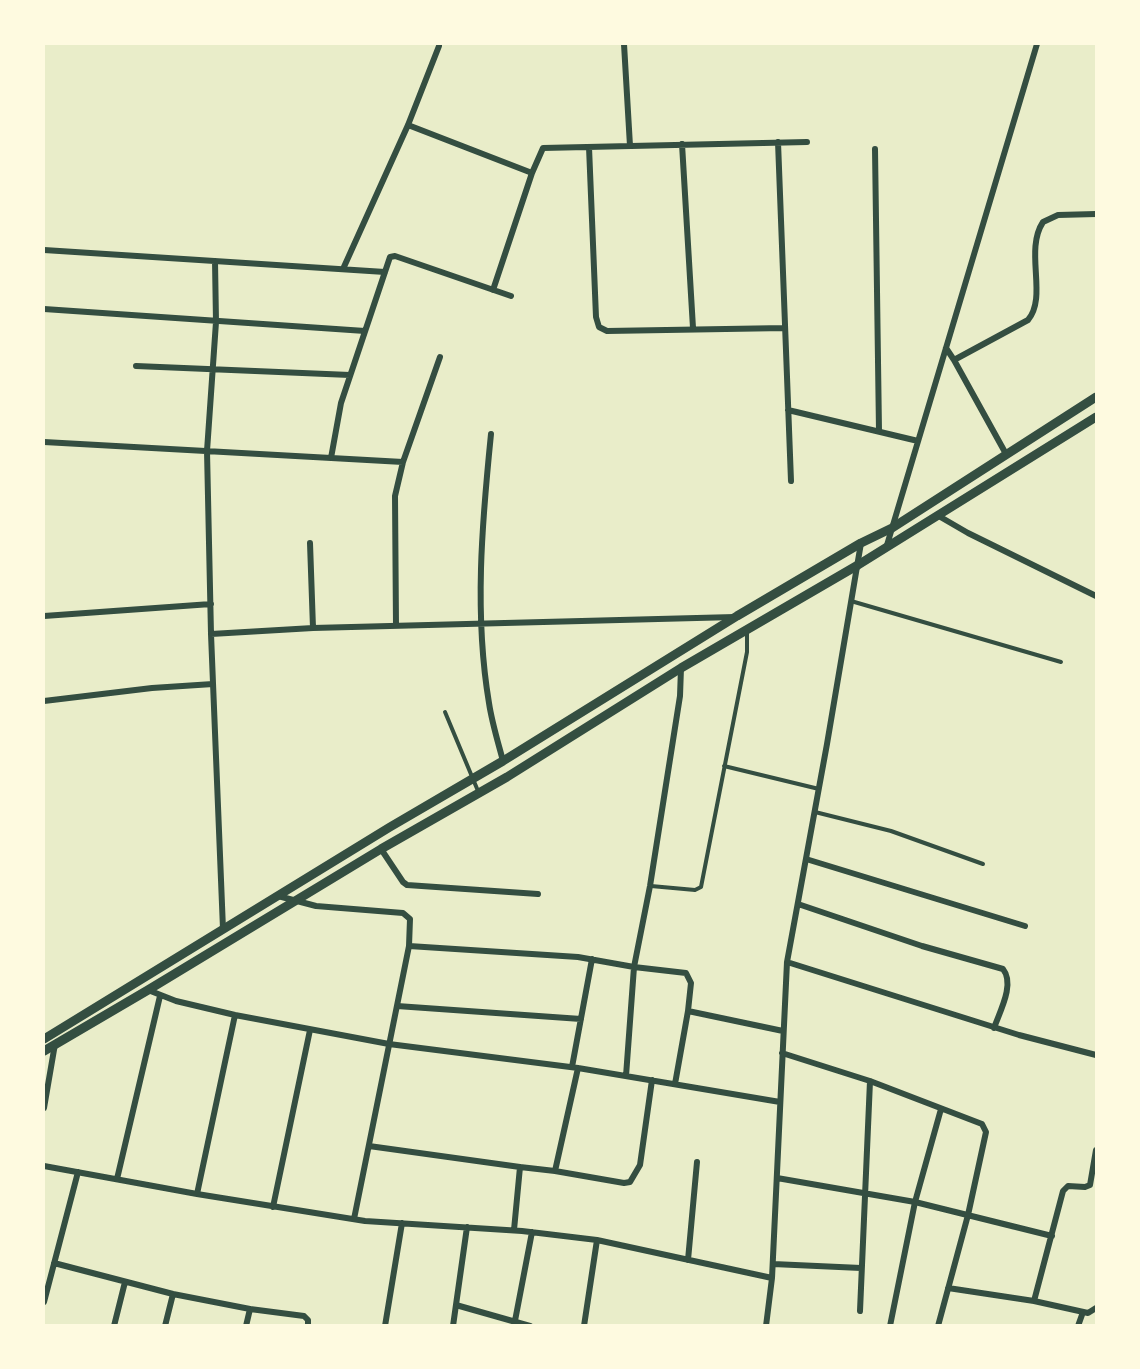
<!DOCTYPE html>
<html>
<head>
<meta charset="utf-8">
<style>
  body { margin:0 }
  #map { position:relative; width:1140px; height:1369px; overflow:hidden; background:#e9edc9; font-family:Commissioner,sans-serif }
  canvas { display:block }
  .frame { position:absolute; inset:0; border:45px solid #fefae0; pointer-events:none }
</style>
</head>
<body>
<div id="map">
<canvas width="1140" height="1369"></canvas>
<div class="frame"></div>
</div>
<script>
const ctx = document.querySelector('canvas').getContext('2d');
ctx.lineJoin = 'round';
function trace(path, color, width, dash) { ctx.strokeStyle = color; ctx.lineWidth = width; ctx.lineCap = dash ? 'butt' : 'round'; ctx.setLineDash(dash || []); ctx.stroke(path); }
trace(new Path2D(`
  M851 601 1061 662
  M445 712 478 791
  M724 766 819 789
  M815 812 891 831 983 864
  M651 886 695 890 701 887 747 652V632`), '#344e41', 4);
trace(new Path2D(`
  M624 44 630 146
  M408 125 532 173
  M778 142 791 481
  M682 144 693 328
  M589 147 596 317 599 327 607 331 785 328
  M875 149 879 431
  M44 250 385 272
  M215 261 216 322 207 451 211 634 223 929
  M343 269 408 125 439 46
  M493 290 532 173 543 148 807 142
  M44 309 365 331
  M946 348 954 360 1028 320C1048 296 1024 251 1043 222L1058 215 1096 214
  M954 360 1006 454
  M136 366 350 375
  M788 410 918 441
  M491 434C482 523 474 614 489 703 492 723 498 742 503 761
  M44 442 403 462
  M331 458 341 403 390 257 395 256 511 296
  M937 515 968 533 1096 596
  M310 543 313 628
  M887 545 1037 44
  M44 616 211 604
  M396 626 395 496 403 462 440 357
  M211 634 313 628 735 617
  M44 701 152 688 213 684
  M381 849 403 882 407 885 538 894
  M806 859 1025 926
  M278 896 316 906 403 913 410 919 409 946 354 1219
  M798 904 922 946 1003 969C1015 984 1000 1011 994 1028
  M409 946 578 957 634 967 686 973 691 983 688 1011 675 1084
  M787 962 1019 1035 1096 1055
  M148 990 176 1001 235 1015 389 1044 578 1068 780 1102
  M397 1006 581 1019
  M688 1011 783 1031
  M782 1053 870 1081 982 1124 986 1132 968 1215 938 1326
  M572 1067 592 959
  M626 1076 634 967 650 886 680 696 681 668
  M44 1108 55 1044
  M369 1146 520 1167
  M44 1166 197 1194 365 1221 522 1231 597 1240 772 1278
  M555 1171 624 1183 630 1182 640 1165 652 1080
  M777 1178 915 1202 1052 1236
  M117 1179 160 996
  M197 1194 235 1015
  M273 1207 310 1030
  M514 1230 520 1167 555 1171 578 1068
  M688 1260 697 1162
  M54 1263 173 1294 250 1309 304 1316 308 1320V1326
  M773 1264 861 1268
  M948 1288 1034 1301 1088 1313 1096 1308
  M1034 1301 1063 1191 1068 1186 1085 1187 1090 1185 1096 1150
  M44 1302 78 1172
  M456 1305 530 1326
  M860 1311 870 1081
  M114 1326 125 1282
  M165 1326 173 1294
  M246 1326 250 1309
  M385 1326 402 1223
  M453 1326 467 1227
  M514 1326 532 1232
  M584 1326 597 1240
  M766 1326 772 1278 787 962 827 744 861 543
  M890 1326 915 1202 941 1109
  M1078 1326 1083 1312`), '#344e41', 6);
trace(new Path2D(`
  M44 1039 390 827 503 761 737 616 861 543 892 528 1096 397
  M44 1051 148 990 381 849 507 777 681 668 858 565 1096 417`), '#344e41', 9);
</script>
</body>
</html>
